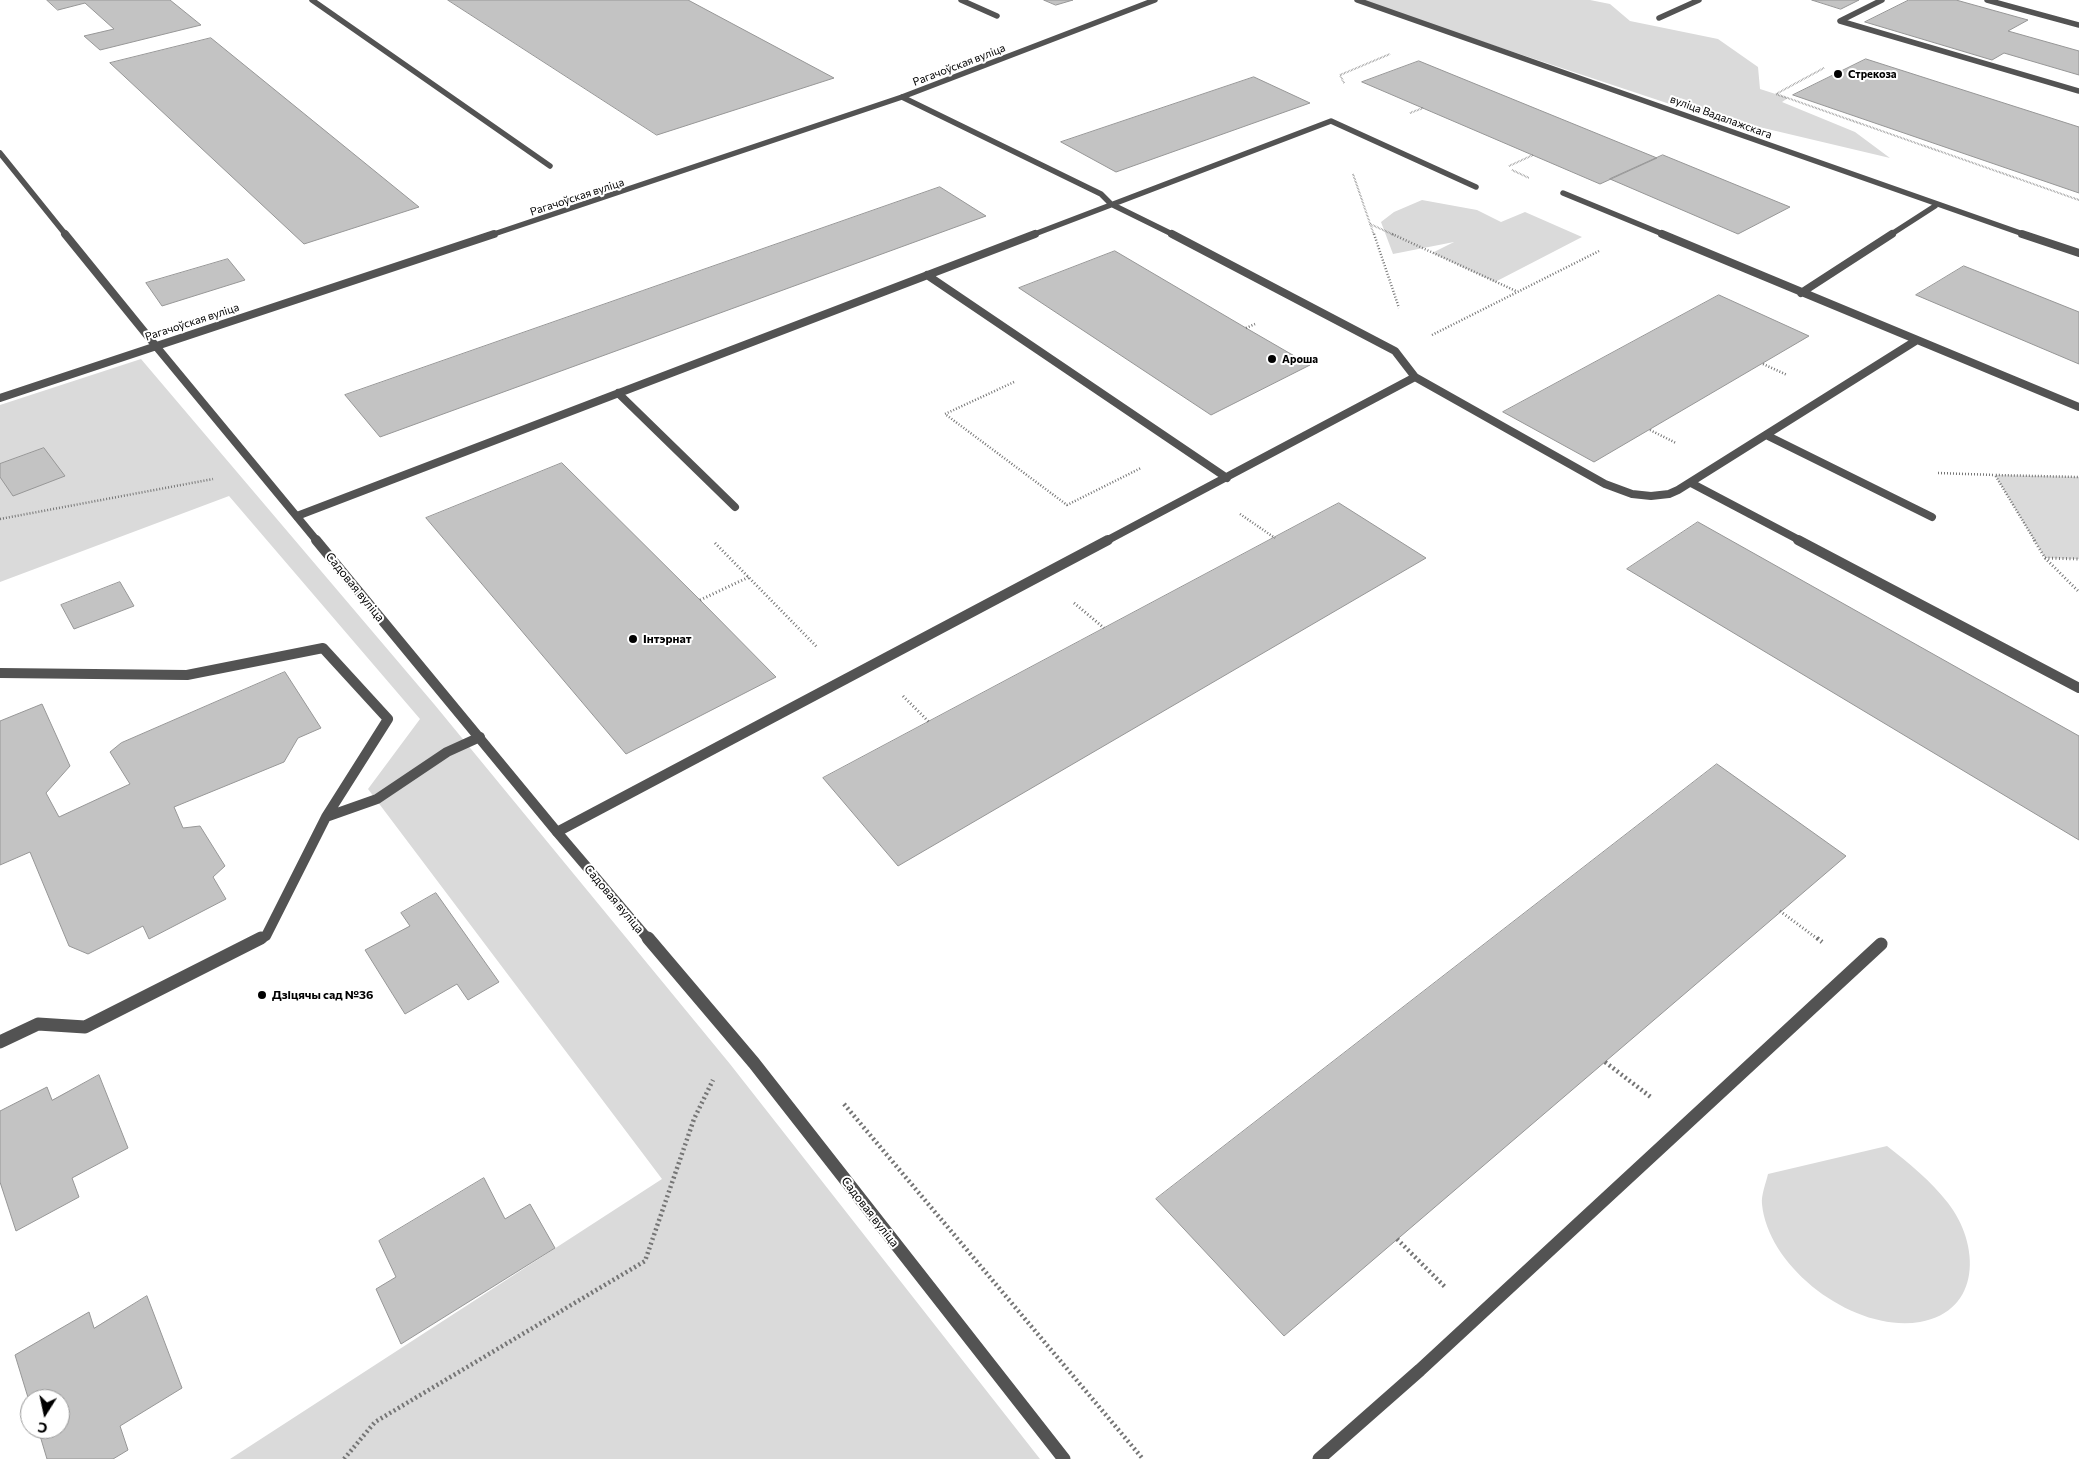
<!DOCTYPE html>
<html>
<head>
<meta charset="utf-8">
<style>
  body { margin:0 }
  #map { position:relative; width:2079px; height:1459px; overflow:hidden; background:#fff; font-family:Commissioner,sans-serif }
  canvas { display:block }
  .north { position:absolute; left:20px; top:1389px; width:50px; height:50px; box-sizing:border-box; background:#fff; border:1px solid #999; border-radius:50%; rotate:190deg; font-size:14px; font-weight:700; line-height:20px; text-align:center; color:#000 }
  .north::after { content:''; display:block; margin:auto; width:18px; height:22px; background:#000; clip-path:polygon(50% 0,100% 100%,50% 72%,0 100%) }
</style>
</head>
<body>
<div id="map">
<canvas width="2079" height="1459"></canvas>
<div class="north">С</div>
</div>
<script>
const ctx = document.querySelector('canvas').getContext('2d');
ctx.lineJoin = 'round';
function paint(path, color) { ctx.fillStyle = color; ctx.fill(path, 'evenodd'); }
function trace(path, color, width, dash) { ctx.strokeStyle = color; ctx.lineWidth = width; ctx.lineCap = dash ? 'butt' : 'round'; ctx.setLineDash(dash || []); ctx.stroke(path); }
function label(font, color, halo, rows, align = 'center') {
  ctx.font = font + ' Commissioner,sans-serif'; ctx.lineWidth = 4; ctx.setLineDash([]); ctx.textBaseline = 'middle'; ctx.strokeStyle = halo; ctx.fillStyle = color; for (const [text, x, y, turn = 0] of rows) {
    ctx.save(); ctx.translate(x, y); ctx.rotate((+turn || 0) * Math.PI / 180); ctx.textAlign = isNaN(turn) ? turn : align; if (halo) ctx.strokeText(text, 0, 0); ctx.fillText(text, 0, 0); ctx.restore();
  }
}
paint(new Path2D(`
  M1357 0H1590L1610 4 1630 21 1718 39 1758 67 1760 89 1788 98 1782 102 1855 132 1890 158 1738 122 1742 128Z
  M1422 200 1477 210 1501 222 1525 212 1582 237 1495 282 1432 253 1454 242 1393 254 1381 222 1394 212Z
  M141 359 434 704 730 1064 1040 1459H230L662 1179 368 789 420 719 229 496 0 582V405Z
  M1995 475 2079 477V559L2045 558Z
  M1887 1146C1909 1163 1931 1181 1948 1203 1980 1244 1982 1311 1920 1322 1855 1333 1768 1269 1762 1204 1761 1195 1766 1183 1768 1174Z`), '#dadada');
const building = new Path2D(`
  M47 0H170L201 25 100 50 84 36 114 29 85 3 58 10Z
  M448 0H688L834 78 657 135Z
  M1044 0H1073L1056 5Z
  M1812 0H1859L1841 9Z
  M1909 0H1956L2028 20 2008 31 2079 51V75L2004 53 1992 60 1865 22Z
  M211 38 419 207 304 244 110 63Z
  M1866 59 2079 127V193L1793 95Z
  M1419 61 1657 158 1600 184 1362 82Z
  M1254 77 1310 103 1116 172 1061 142Z
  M1663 155 1790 207 1738 234 1610 179Z
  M940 187 986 216 380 437 345 395Z
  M1115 251 1246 328 1310 365 1211 415 1019 288Z
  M228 259 245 280 162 306 146 283Z
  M1964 266 2079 312V364L1916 295Z
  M1719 295 1809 336 1594 462 1503 412Z
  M44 448 65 476 13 496 0 477V464Z
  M562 463 700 600 776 677 626 754 426 518Z
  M1339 503 1426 558 898 866 823 778Z
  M1698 522 2079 736V840L1627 569Z
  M120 582 134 606 74 629 61 605Z
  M285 672 321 728 298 738 284 762 174 807 183 828 200 826 225 866 213 877 226 899 149 939 143 926 88 954 69 946 30 852 0 865V721L42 704 70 766 46 793 59 817 130 784 110 752 121 743Z
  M1717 764 1846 856 1284 1336 1156 1199Z
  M436 893 499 982 468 1000 457 984 405 1014 365 950 410 926 401 913Z
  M99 1075 128 1148 72 1178 79 1197 16 1231 0 1182V1111L47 1087 52 1100Z
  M484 1178 505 1219 530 1204 555 1248 401 1344 376 1289 396 1277 379 1241Z
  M147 1296 182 1388 120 1426 128 1450 113 1459H47L38 1429H60V1399H30V1404L15 1355 89 1312 94 1328Z`);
paint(building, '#c3c3c3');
trace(building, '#979797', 1);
trace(new Path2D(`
  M1824 68 1776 94 2079 200
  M1344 83 1340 75 1390 54
  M1410 113 1423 108
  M1509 166 1533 155
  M1512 170 1529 178
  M1353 174 1374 235
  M1370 224 1394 235`), '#757575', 2, [0.5, 1]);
trace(new Path2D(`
  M1374 234 1399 308
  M1392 234 1516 291
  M1246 328 1255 324
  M1432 335 1599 251
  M1763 364 1787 375
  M1014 382 945 414 1067 505 1141 468
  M1650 430 1676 443
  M1938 473 1995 475
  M1240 514 1275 538
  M0 519 213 479
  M2035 541 1995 475 2079 477`), '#757575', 2.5, [1, 2]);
trace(new Path2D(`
  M2034 540 2045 558 2079 592
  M715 543 817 647
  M2045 558 2079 559
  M700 600 749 577
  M1074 603 1104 628
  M903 696 929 722
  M1780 911 1819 940`), '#757575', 3, [1, 2.5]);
trace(new Path2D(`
  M1817 938 1822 942
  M1605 1062 1652 1098
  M844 1104 1143 1459
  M1397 1239 1446 1288
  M344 1459 375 1422 645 1261 694 1119 713 1080`), '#757575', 4.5, [2, 3]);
trace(new Path2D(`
  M312 0 550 166
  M961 0 997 16
  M1882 0 1840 21 2079 91
  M1987 0 2079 25
  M1659 18 1699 0
  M902 97 1101 194 1111 204 1174 235
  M0 153 66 235
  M1563 193 1665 235
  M1032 235 1331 121 1476 187
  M1890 235 1935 206`), '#535353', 5.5);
trace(new Path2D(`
  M65 234 155 345
  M1172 234 1395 351 1415 377 1605 484 1632 494 1651 496 1669 494 1678 490 1917 340
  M1662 234 2079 407
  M927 275 1227 478
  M1801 293 1892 234
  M618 393 735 507
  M1766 435 1932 517
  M1691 483 1801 541
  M297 516 1035 234
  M1106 541 1415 377`), '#535353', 8);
trace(new Path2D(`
  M1798 540 2079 688
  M0 673 187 675 323 648 388 719 326 817 266 936 259 940
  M326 817 377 799 447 752 480 737
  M557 832 1108 540`), '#535353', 10);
trace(new Path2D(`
  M0 1042 38 1024 85 1027 261 938
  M1319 1459 1420 1370 1881 944`), '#535353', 13);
trace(new Path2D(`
  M1357 0 2026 235
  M491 235 902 97 1155 0`), '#535353', 5.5);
trace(new Path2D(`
  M2022 234 2079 253
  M155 345 317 541
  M0 398 494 234`), '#535353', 8);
trace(new Path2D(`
  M316 540 557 832 649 940`), '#535353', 10);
trace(new Path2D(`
  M648 938 754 1063 1064 1459`), '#535353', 13);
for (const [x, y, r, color] of [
  [1838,74,5,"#000"],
  [1272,359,5,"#000"],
  [633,639,5,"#000"],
  [262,995,5,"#000"]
]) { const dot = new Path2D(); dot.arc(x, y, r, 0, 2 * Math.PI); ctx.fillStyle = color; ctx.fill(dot); trace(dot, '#fff', 2); }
label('11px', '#000', '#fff', [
  ["Рагачоўская вуліца",959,65,-21],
  ["вуліца Вадалажскага",1721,117,20],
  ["Рагачоўская вуліца",577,197,-18],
  ["Рагачоўская вуліца",192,322,-18]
]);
label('bold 11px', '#000', '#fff', [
  ["Стрекоза",1848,74],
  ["Ароша",1282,359]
], 'left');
label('12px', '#000', '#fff', [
  ["Садовая вуліца",355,587,51],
  ["Садовая вуліца",614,899,50],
  ["Садовая вуліца",870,1212,52]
]);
label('bold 12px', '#000', '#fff', [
  ["Інтэрнат",643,639],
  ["Дзіцячы сад №36",272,995]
], 'left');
</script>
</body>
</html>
